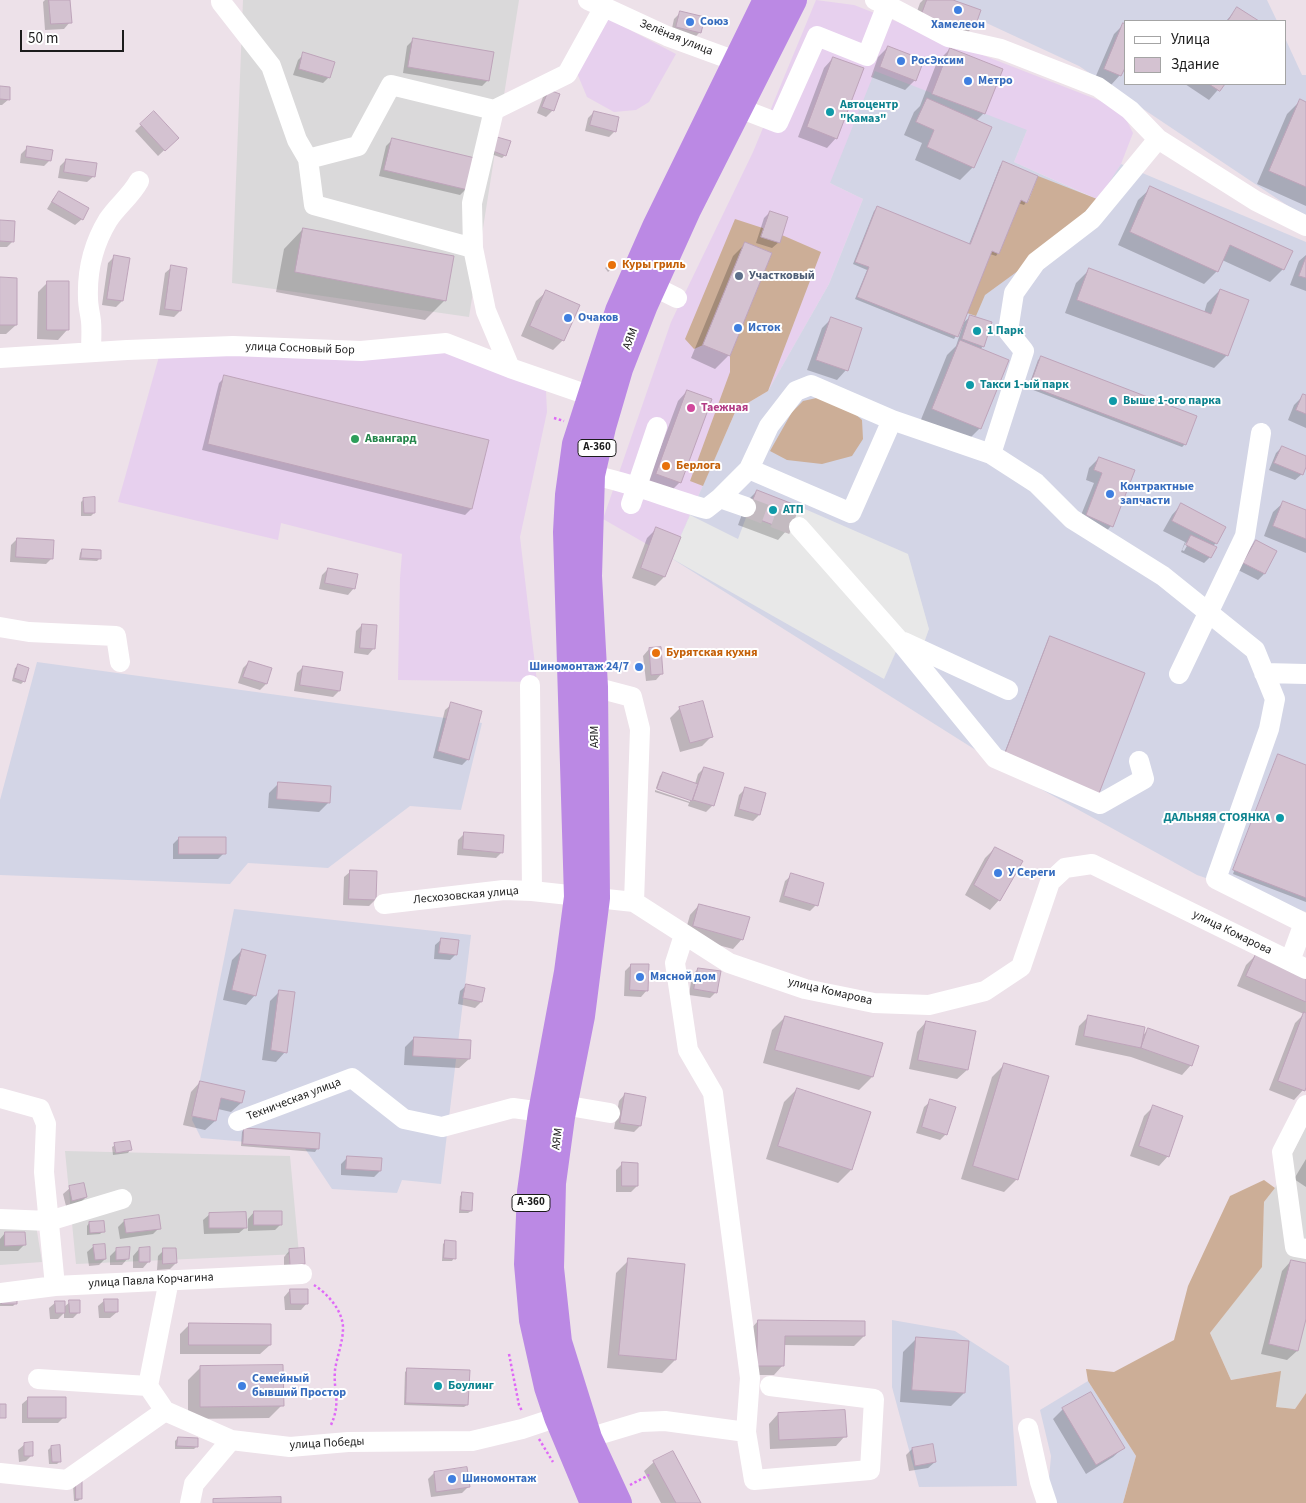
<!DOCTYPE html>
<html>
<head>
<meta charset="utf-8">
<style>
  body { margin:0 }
  #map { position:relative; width:1306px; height:1503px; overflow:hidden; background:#ede1e9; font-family:"Source Sans 3",sans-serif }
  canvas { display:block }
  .legend { position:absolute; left:1124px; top:20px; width:162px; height:65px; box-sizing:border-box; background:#fff; border:1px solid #a4a4a4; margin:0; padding:6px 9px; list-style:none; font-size:15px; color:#1c1c1c }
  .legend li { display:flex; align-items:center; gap:10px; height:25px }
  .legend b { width:25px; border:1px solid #a4a4a4 }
  .scale { position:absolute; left:20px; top:30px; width:104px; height:22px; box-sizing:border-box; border:2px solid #1c1c1c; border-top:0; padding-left:6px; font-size:15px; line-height:18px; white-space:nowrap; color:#1c1c1c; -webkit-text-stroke:4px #fff; paint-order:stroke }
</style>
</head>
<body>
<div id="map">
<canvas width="1306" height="1503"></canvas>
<ul class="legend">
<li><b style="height:6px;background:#fff"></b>Улица</li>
<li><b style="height:14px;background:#d4c2d1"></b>Здание</li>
</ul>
<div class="scale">50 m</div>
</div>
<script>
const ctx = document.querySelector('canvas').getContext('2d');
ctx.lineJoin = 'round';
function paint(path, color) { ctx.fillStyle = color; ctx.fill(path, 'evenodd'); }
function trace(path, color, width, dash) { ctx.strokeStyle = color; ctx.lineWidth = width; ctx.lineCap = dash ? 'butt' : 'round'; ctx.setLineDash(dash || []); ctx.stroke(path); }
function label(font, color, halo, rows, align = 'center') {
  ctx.font = font + ' "Source Sans 3",sans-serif'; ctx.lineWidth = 4; ctx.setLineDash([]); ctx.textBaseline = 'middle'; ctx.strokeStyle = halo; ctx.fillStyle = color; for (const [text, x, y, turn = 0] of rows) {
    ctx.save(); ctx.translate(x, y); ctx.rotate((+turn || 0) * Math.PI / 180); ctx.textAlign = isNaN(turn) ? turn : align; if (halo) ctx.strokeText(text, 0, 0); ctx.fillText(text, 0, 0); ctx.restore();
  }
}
paint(new Path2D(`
  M243 0H519L469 317 232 283Z
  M1306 1126V1393L1295 1409 1276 1407 1280 1371 1231 1380 1210 1333 1261 1267 1264 1202 1275 1188Z
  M65 1151 290 1156 299 1254 76 1264Z
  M34 1213 42 1262 0 1265V1215Z`), '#dad9da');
paint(new Path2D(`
  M816 0 854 5 1106 103 1125 117 1133 133 1121 164 1099 200 1014 162 1027 130 830 183 863 199 829 284 768 391 736 410 671 558 603 519 671 322 753 152Z
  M607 18 676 54 649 102 636 110 614 112 587 97 577 73Z
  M453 349 546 391 547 412 520 537 537 682 398 680 400 578 402 554 281 523 278 540 118 502 160 353Z`), '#e7d0ee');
paint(new Path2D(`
  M937 0H1267L1277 21H1125V84H1285V38L1302 75H1306V218L1079 66Z
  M875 71 1027 130 1014 162 1098 200 1121 164 1306 242V912L1197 875 1017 776 671 558 736 410 768 391 829 284 863 199 830 183Z
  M37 662 482 723 461 810 410 806 328 868 248 863 230 884 0 875V800Z
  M234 909 471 935 441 1184 402 1180 397 1193 332 1189 304 1147 201 1138 192 1120Z
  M892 1320 955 1331 1009 1366 1017 1486 919 1487 892 1387Z
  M1088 1381 1136 1456 1123 1503H1055L1049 1479 1051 1456 1040 1410Z`), '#d3d5e6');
paint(new Path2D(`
  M1038 176 1097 199 1076 222 1022 268 985 295 976 316 967 313 992 251 999 254 1021 200 1028 202Z
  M735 219 775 232 821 252 768 391 736 410 703 486 690 481 730 372V356L772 253 745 242 703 345 694 349 685 339Z
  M821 397 845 405 862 420 863 439 852 456 822 464 787 460 770 451 792 412 803 401Z
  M1264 1180 1275 1188 1264 1202 1262 1267 1210 1333 1231 1380 1281 1371 1276 1407 1295 1409 1306 1393V1503H1123L1136 1456 1088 1381 1086 1369 1114 1372 1174 1340 1188 1286 1230 1196Z`), '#ccae97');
paint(new Path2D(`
  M798 506 908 554 929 629 920 654 898 647 884 679 671 558 690 515 738 539 747 515 789 531Z`), '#e8e8e8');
paint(new Path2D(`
  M45 0H69L70 22 64 29 45 30 43 2Z
  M923 0H949L974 26 964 36 912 25 920 3Z
  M1237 9 1256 21H1226Z
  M680 13 700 32 694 38 671 33 674 19Z
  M1123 25 1120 75 1111 85 1095 78 1114 34Z
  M414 39 488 80 482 86 403 73 407 46Z
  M888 47 915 80 905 90 871 77 878 57Z
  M950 49 984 113 976 121 973 167 960 180 915 160 922 143 904 135 914 112 920 106 937 62Z
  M304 54 329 77 323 83 293 75 298 60Z
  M833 58 836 138 827 148 798 137 824 68Z
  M1185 84H1223L1209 100Z
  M0 87 9 99 2 105H0Z
  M549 91 553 110 546 117 537 113 543 97Z
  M1300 101 1306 103V206L1257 184 1287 114Z
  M594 112 615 131 609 137 585 131 588 118Z
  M154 113 177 138 158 156 135 131Z
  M392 140 466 189 460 195 379 176 386 146Z
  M509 142 505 155 502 158 491 154Z
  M28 147 50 160 44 166 20 163 21 154Z
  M66 160 94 176 87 182 58 178 60 166Z
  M1003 163 1026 202 1024 205 1018 203 998 253 996 256 990 254 956 336 954 339 855 299 867 270 853 264 874 211 877 208 969 244 1000 166Z
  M1151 188 1283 269 1270 282 1222 260 1217 271 1204 284 1118 245 1138 200Z
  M59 192 82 219 75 225 47 209 53 199Z
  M770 212 779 242 772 248 756 243 764 218Z
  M0 221 13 241 7 247H0Z
  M303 229 445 300 425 320 276 292 284 249Z
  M746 243 770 253 728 356 715 369 691 358 733 256Z
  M1306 255V291L1290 285 1299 261Z
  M114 257 122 301 116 307 102 305 108 263Z
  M612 262 615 266 608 272 605 268Z
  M172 267 186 269 180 311 174 317 159 315 165 273Z
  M1089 270 1204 313 1207 303 1220 290 1227 355 1214 368 1065 313 1076 283Z
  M0 279 16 325 6 334H0Z
  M48 282 67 330 58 340 37 339 38 292Z
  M546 292 563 340 553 350 521 336 536 301Z
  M971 316 983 346 980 350V428L967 441 920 422 947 355 956 346 964 322Z
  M831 319 846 370 837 380 807 370 822 328Z
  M1041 358 1195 417 1185 444 1182 447 1028 388 1038 360Z
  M225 377 471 509 465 515 202 450 219 383Z
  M687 391 680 482 670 492 647 484 678 401Z
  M1304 395 1306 396V428L1288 420 1294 405Z
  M1282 447 1306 457V463L1302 474 1295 480 1269 470 1276 453Z
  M1099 458 1134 471 1111 526 1102 536 1077 525 1094 483 1086 480 1089 468Z
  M757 491 787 530 778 540 738 525 747 501Z
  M84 499 94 513 91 516H81V502Z
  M1283 503 1306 512V553L1264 536 1273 512Z
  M1181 505 1216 543 1212 547 1210 557 1204 563 1181 552 1185 542 1163 531 1172 515ZM1186 542 1188 544 1184 551 1182 550Z
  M656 529 664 577 655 586 632 578 647 538Z
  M17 539 52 558 46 564 10 562 11 545Z
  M1256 541 1276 551 1264 574 1258 580 1238 570 1250 548Z
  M82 550 100 558 97 561 79 560 80 553Z
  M328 569 354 588 348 595 319 589 322 575Z
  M362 625 374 648 368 655 354 653 356 631Z
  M1050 638 1144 674 1001 762 1048 640Z
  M649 649 662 673 656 680 646 681 643 656Z
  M249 662 271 669 266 684 260 690 238 683 243 668Z
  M18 666 24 681 21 684 12 681 15 668Z
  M303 667 339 691 333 697 294 691 297 673Z
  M452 704 468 759 462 765 433 758 445 710Z
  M680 708 712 736 702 746 680 752 670 718Z
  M1278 755 1306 766V902L1233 874Z
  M704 768 722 774 712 806 706 812 688 806 689 803 655 792V790L690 802V799L656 788 660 776 663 773 695 784 698 774Z
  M279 783 329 802 319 812 268 808 269 793Z
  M745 789 765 794 759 815 753 821 734 816 739 795Z
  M464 834 502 852 496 858 457 855 458 840Z
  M179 838 224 853 218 859H173V844Z
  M995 848 999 900 990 910 965 895 985 858Z
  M351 871 375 900 369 906 343 905 344 877Z
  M792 875 816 905 810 911 779 902 785 881Z
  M699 905 742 939 733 949 684 936 690 915Z
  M442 939 456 954 450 960 434 959 435 945Z
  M242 950 255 995 246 1005 223 1000 232 960Z
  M1256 955 1306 977V1083L1303 1090 1294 1100 1269 1090 1295 1023 1304 1014 1237 986 1246 965Z
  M631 965 647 990 641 997 624 996 625 971Z
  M698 969 716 992 710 998 689 995 692 975Z
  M467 985 481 1002 475 1008 458 1004 460 991Z
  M280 991 285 1052 276 1062 262 1060 270 1001Z
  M1089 1016 1142 1036 1148 1030 1191 1065 1182 1075 1131 1057 1075 1045 1079 1026Z
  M785 1017 872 1077 859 1090 763 1063 772 1030Z
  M926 1022 967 1070 957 1079 909 1069 917 1032Z
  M414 1038 469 1059 459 1068 404 1065 405 1047Z
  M1005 1064 1017 1179 1004 1192 961 1179 992 1077Z
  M200 1082 241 1103 231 1112 218 1109 215 1121 205 1130 183 1125 191 1092Z
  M797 1089 870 1113 851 1170 838 1183 766 1159 784 1102Z
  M625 1094 640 1126 634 1132 614 1129 619 1101Z
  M931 1101 946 1134 940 1140 916 1133 924 1107Z
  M1153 1107 1168 1156 1159 1166 1130 1156 1144 1116Z
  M244 1129 317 1149 315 1152 241 1146 242 1132Z
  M115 1145 130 1150 128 1153 113 1155 112 1147Z
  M347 1158 380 1171 374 1177 341 1175V1164Z
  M1306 1159V1187L1294 1179Z
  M622 1164 637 1186 631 1192H616V1170Z
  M70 1188 86 1197 80 1203 66 1206 63 1194Z
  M463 1194 471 1211 468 1213H459L460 1196Z
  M254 1212 281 1224 275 1230 248 1231V1219Z
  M210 1214 246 1227 239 1233 204 1234 203 1220Z
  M124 1221 159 1228 153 1234 120 1239 118 1227Z
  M89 1223 103 1231 100 1234 87 1235V1226Z
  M5 1233 24 1245 18 1251H0V1239Z
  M446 1241 454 1258 452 1261H442L443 1244Z
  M94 1246 105 1259 99 1265 89 1266 87 1252Z
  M139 1249 149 1261 143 1268H133V1256Z
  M116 1250 128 1258 122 1265H110V1256Z
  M164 1250 176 1263 170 1269 157 1270 158 1256Z
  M290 1250 304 1263 297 1270 284 1271V1257Z
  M629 1260 684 1265 675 1360 662 1373 607 1368 616 1273Z
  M1291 1261 1306 1265V1314L1297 1351 1287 1360 1261 1354 1282 1271Z
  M290 1290 307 1303 301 1310H285L284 1297Z
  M0 1295 16 1303 13 1306H0Z
  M105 1300 117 1312 110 1318H99L98 1306Z
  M56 1302 64 1307 70 1302 79 1312 73 1318H64V1313L58 1319H50L49 1308Z
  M758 1321 864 1336 854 1346 783 1345V1365L774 1375H748L749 1331Z
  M190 1324 270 1345 260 1354H180V1334Z
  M916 1339 964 1393 951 1406 900 1402 903 1352Z
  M201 1367 282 1405 269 1418 188 1419V1380Z
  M408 1369 467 1405 464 1407 404 1405 405 1372Z
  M29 1398 64 1417 58 1423H22V1404Z
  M1063 1409 1123 1448 1113 1457 1086 1474 1053 1419Z
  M778 1414 845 1436 836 1446 770 1449 769 1424Z
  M178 1438 197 1446 194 1449H175V1441Z
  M25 1444 32 1455 26 1461 19 1462 18 1450Z
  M51 1447 60 1461 57 1464H49L48 1450Z
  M912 1449 935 1462 928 1468 909 1471 906 1455Z
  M654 1462 699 1503H661L644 1471Z
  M434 1473 468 1487 462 1493 431 1497 428 1479Z
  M76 1482 81 1498 78 1501H74L73 1485Z`), '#0003');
const building = new Path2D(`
  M49 0H70L72 23 51 24Z
  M927 0H953L981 10 975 27 958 21 956 28 921 16Z
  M1237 7 1259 21H1228Z
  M680 11 705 17 701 33 676 27Z
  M1123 23 1125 24V68L1121 76 1104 69Z
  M413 38 494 52 489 81 408 67Z
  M888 46 924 60 916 81 880 67Z
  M950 48 1003 69 985 114 932 94Z
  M303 52 335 62 330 78 299 69Z
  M833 57 864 68 837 139 807 127Z
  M1209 84H1225L1220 91Z
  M0 86 10 87V100L0 99Z
  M549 90 560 94 554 111 542 107Z
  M927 98 992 127 974 168 927 147 934 130 916 122Z
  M1300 99 1306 102V187L1269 171Z
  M154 111 179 138 165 151 140 124Z
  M594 111 619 117 616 132 590 125Z
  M497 137 511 141 506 156 493 151Z
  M392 138 475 158 468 190 384 170Z
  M27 146 53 150 51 161 26 157Z
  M66 159 97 163 95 177 64 172Z
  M1003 161 1038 176 1027 203 1021 200 999 254 992 251 958 337 857 297 869 267 855 262 877 206 970 244Z
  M1150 186 1293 251 1284 270 1230 245 1218 272 1130 232Z
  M59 191 89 208 83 220 52 202Z
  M770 211 788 217 780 243 761 237Z
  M0 220 15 221 14 242 0 241Z
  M303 228 454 256 446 301 295 272Z
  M745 242 772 253 730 356 703 345Z
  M114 255 130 258 123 301 107 299Z
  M1306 257V278L1299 276Z
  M612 260 617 266 611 270 607 265Z
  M171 265 187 268 181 311 165 309Z
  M1089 268 1211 314 1220 289 1249 300 1228 356 1077 300Z
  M0 277 17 278V325H0Z
  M47 281H69V330H47Z
  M546 290 580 305 564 341 530 326Z
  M970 315 992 322 984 347 962 339Z
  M831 317 862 328 848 371 816 360Z
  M960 340 1009 360 981 429 932 409Z
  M1041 356 1197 416 1186 445 1030 386Z
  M224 375 489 440 472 509 208 444Z
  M687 390 712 399 681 483 656 474Z
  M1303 394 1306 395V414L1296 410Z
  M1282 446 1306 456V467L1303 475 1274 463Z
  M1099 457 1135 470 1113 527 1086 515 1102 473 1094 470Z
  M757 490 798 506 789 531 747 515Z
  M95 497V513H84L83 498Z
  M1283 501 1306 510V539L1273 526Z
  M1181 503 1226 527 1217 544 1172 521Z
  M656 527 681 537 665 577 641 568Z
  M1191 535 1217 547 1211 558 1186 545Z
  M17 538 54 540 53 559 16 557Z
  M1256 540 1277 551 1265 574 1243 563Z
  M82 549 101 550V559L81 558Z
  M328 568 358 574 355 589 325 583Z
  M362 624 377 625 375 649 360 648Z
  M1050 636 1145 673 1098 796 1003 759Z
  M661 647 663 674 651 675 649 648Z
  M249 661 272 668 267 684 243 677Z
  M18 664 29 668 25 682 14 678Z
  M303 666 343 672 340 691 300 685Z
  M703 701 713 737 690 743 679 707Z
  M451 702 482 711 469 760 438 751Z
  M1278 754 1306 765V898L1233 870Z
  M704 767 724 773 714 806 693 800Z
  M663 772 698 784 692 801 657 789Z
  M278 782 331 786 330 803 277 799Z
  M745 787 766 793 760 815 739 809Z
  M464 832 504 835 503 853 463 849Z
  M179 837H226V854H179Z
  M995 847 1023 861 1000 901 974 885Z
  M350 870 377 871 376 900 349 899Z
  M791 873 824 883 818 906 784 896Z
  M699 904 750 917 743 940 693 926Z
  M441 938 459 940 457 955 439 953Z
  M242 949 266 955 256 996 232 990Z
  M1256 954 1306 976V1002L1246 976Z
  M631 964H649L648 991 630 990Z
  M698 968 721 971 717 993 694 989Z
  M466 984 485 988 482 1002 463 998Z
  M279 990 295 992 287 1053 271 1050Z
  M1304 1012 1306 1013V1087L1305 1091 1278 1081Z
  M1088 1015 1145 1027 1141 1048 1084 1036Z
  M785 1016 883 1043 873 1077 775 1050Z
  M926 1021 976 1031 968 1070 918 1060Z
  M1148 1028 1199 1046 1192 1066 1141 1048Z
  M414 1037 471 1040 470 1059 413 1056Z
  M1004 1063 1049 1076 1018 1180 973 1166Z
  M200 1081 245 1091 242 1103 221 1098 216 1121 192 1116Z
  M797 1088 871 1112 852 1170 778 1146Z
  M625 1093 646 1097 641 1126 620 1123Z
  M930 1099 956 1107 947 1135 922 1127Z
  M1153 1105 1183 1116 1169 1157 1139 1146Z
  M244 1128 320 1133 319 1149 243 1144Z
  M130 1141 132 1150 116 1153 114 1143Z
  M347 1156 382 1158 381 1171 346 1169Z
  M622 1162 638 1163V1186H622Z
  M84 1183 87 1197 72 1201 69 1186Z
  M462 1192 473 1193 472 1211 461 1210Z
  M254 1211H282V1225H254Z
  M246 1212 247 1228H209V1213Z
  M159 1215 161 1229 126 1233 124 1220Z
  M104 1221 105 1232 90 1233 89 1222Z
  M5 1232H25L26 1245 5 1246Z
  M445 1240 456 1241V1259L444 1258Z
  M105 1244 106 1259 95 1260 93 1245Z
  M130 1247 129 1259 116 1260V1248Z
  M150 1247V1262H139V1248Z
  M163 1248H176L177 1263 163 1264Z
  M304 1248 305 1264 290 1265 289 1249Z
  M628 1258 685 1264 676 1360 619 1355Z
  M1291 1260 1306 1263V1319L1298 1351 1269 1344Z
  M290 1289H308V1304H291Z
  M2 1292H17V1304H2Z
  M104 1299H118V1312H105Z
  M69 1300H80V1313H70Z
  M55 1301H65V1313H56Z
  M758 1320 865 1321V1336H785L784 1366H757Z
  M189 1323 271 1324V1345H189Z
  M916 1337 969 1341 965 1393 912 1390Z
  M283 1365 284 1406 200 1407V1366Z
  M407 1368 470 1370 468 1405 406 1403Z
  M1091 1392 1125 1448 1096 1465 1062 1408Z
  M28 1397H66V1418H28Z
  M0 1404H6V1418H0Z
  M845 1410 847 1437 779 1440 778 1413Z
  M178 1437 198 1438V1447L177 1446Z
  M33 1442V1456H24V1443Z
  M933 1444 936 1462 915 1466 912 1448Z
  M60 1445 61 1462H52L51 1446Z
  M673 1451 701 1503H676L653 1461Z
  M467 1467 470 1487 436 1492 434 1472Z
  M76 1481H82V1499H76Z
  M281 1497V1503H213V1499Z`);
paint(building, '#d4c2d1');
trace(building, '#bea4ba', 1);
trace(new Path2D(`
  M746 507 799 527`), '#c3bac0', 20, [20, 10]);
trace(new Path2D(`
  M554 418 564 421
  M314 1285C328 1294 343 1311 343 1328 343 1342 337 1356 335 1370 333 1393 342 1402 330 1427
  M509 1354 519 1405 522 1411
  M539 1439 553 1462
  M630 1485 649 1475`), '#df69f7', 2.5, [2.5, 2.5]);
trace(new Path2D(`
  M221 0V2L271 66 297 140 308 159 314 205 473 248 486 311 510 368
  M597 0 604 7 667 36 749 66
  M875 0 887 5 948 37 1001 49 1098 87 1130 110 1158 139 1256 201 1306 226
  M739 108 778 123 817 36 867 56 887 5
  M308 159 358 146 391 85 494 110
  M473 248 472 203 494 110 567 74 604 7 588 0
  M653 286 677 298
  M91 352C91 342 92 331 91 321 90 313 88 306 88 298 87 271 94 243 108 220 117 206 131 196 139 181
  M0 358 127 350 233 346 361 351 446 343 510 368 591 396
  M991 454 1036 483 1072 519 1163 576 1255 650 1275 699 1269 729 1216 879 1304 923 1290 961
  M749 469 769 426 796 391 811 385 892 420
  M591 475C630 482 667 498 706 509L720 498 749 469 851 513 892 420 991 454 1024 351 1008 331 1014 293 1036 262 1092 219 1158 139
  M720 498 746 507
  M631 504 657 427
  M799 527 898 639 995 758 1100 804 1144 779 1139 761
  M0 627 29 632 116 636 120 662
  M904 642 1008 690
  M1264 673 1306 674
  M1179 674 1245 536 1261 433
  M530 685 532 891
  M594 687 632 697 640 729 634 902
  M384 904 504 890 532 891 634 902 729 963 805 989 874 1003 929 1005 985 991 1021 967 1050 882 1065 868 1092 864 1306 969
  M684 935 675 963 688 1050 713 1093 750 1378 746 1432 754 1480 870 1470 874 1399 770 1386
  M0 1098 40 1109 46 1124 44 1172 55 1286
  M563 1105 610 1113
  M1306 1105 1282 1152 1295 1247 1306 1249
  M238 1121 352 1078 404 1119 442 1127 513 1108 542 1112
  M0 1219 49 1221 122 1199
  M0 1293 55 1286 302 1274
  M38 1379 148 1386 165 1411
  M148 1386 169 1280
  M1028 1428 1040 1482 1047 1503
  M588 1438 641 1422 665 1421 746 1432
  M0 1473 67 1480 165 1411 231 1440 290 1447 348 1442 472 1441 522 1429 558 1417
  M190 1503 194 1484 231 1440`), '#fff', 20);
trace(new Path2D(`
  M594 1503 558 1417 548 1387 533 1320 528 1264 531 1192 542 1112 568 972 578 897 567 532 569 495 576 444 619 311 656 227 767 0
  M618 1503 588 1438 558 1342 550 1268 552 1183 561 1117 581 1016 596 898 594 687 588 576 591 475 602 427 619 369 644 305 687 210 793 0`), '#bb89e4', 28);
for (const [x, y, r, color] of [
  [958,10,5,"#3f7fe0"],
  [690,22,5,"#3f7fe0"],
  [901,61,5,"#3f7fe0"],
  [968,81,5,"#3f7fe0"],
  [830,112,5,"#0f9aa8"],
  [612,265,5,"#e8710a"],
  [739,276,5,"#5c6f8a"],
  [568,318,5,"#3f7fe0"],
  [738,328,5,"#3f7fe0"],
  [977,331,5,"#0f9aa8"],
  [970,385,5,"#0f9aa8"],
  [1113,401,5,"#0f9aa8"],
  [691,408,5,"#d1479c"],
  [355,439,5,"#2e9e5b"],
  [666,466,5,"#e8710a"],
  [1110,494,5,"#3f7fe0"],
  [773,510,5,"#0f9aa8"],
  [656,653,5,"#e8710a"],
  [639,667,5,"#3f7fe0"],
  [1280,818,5,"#0f9aa8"],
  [998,873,5,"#3f7fe0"],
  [640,977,5,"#3f7fe0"],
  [242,1386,5,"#3f7fe0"],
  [438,1386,5,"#0f9aa8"],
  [452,1479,5,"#3f7fe0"]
]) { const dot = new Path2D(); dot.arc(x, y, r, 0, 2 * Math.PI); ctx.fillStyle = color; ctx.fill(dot); trace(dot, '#fff', 2); }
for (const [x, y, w] of [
  [597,448,38],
  [531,1203,38]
]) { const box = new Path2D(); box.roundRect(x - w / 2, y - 8.5, w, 17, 4); ctx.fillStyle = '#fff'; ctx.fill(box); trace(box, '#1c1c1c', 1); }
label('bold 11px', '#1c1c1c', null, [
  ["А-360",597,448],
  ["А-360",531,1203]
]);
label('bold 12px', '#366cbe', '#fff', [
  ["Союз",700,22],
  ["Хамелеон",958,25,"center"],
  ["РосЭксим",911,61],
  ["Метро",978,81],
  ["Очаков",578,318],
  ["Исток",748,328],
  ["Контрактные",1120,487],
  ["запчасти",1120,501],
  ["Шиномонтаж 24/7",629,667,"right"],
  ["У Сереги",1008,873],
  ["Мясной дом",650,977],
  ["Семейный",252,1379],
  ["бывший Простор",252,1393],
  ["Шиномонтаж",462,1479]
], 'left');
label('12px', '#1c1c1c', '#fff', [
  ["Зелёная улица",676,38,22],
  ["АЯМ",631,339,-69],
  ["улица Сосновый Бор",300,349,2],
  ["АЯМ",595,737,-90],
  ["Лесхозовская улица",466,896,-5],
  ["улица Комарова",1232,933,26],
  ["улица Комарова",830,992,13],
  ["Техническая улица",294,1100,-21],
  ["АЯМ",558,1139,-83],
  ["улица Павла Корчагина",151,1281,-3],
  ["улица Победы",327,1444,-3]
]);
label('bold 12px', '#0d838f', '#fff', [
  ["Автоцентр",840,105],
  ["\"Камаз\"",840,119],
  ["1 Парк",987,331],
  ["Такси 1-ый парк",980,385],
  ["Выше 1-ого парка",1123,401],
  ["АТП",783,510],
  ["ДАЛЬНЯЯ СТОЯНКА",1270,818,"right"],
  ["Боулинг",448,1386]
], 'left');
label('bold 12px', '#c56008', '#fff', [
  ["Куры гриль",622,265],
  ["Берлога",676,466],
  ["Бурятская кухня",666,653]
], 'left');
label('bold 12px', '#4e5e75', '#fff', [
  ["Участковый",749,276]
], 'left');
label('bold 12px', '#b23c85', '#fff', [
  ["Таежная",701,408]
], 'left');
label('bold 12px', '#27864d', '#fff', [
  ["Авангард",365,439]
], 'left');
</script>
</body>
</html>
